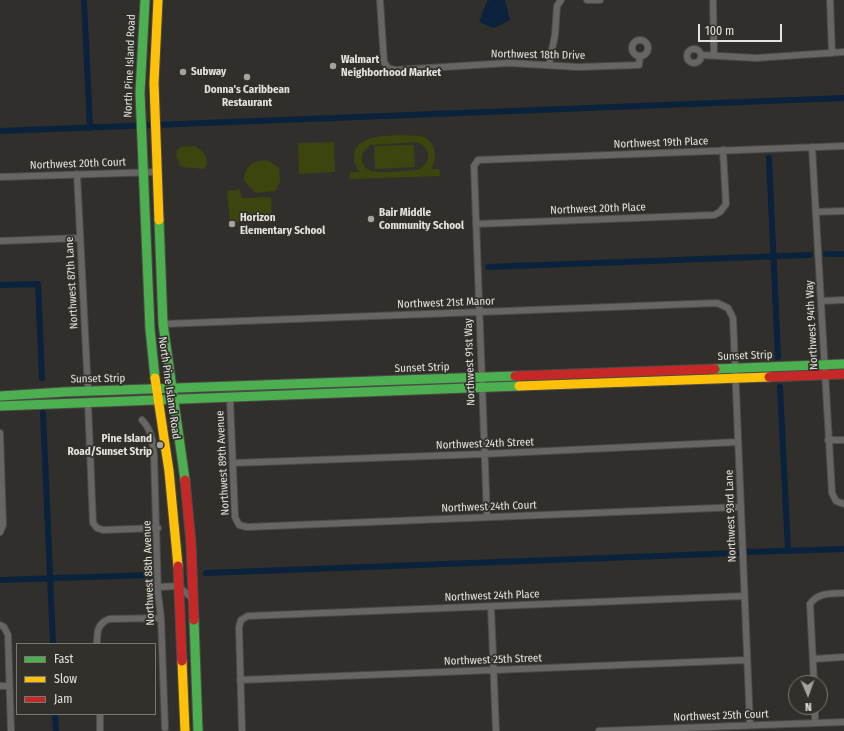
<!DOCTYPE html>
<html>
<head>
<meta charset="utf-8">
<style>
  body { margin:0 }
  #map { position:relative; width:844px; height:731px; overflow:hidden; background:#302f2b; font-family:"Fira Sans Condensed",sans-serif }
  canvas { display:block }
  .legend { position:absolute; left:16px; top:643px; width:140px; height:72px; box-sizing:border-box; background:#31302a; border:1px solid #787772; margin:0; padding:5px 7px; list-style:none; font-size:12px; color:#e3e2de }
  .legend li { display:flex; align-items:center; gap:8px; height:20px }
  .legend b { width:20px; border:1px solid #787772 }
  .north { position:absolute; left:788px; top:675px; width:40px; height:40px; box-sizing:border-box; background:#31302a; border:1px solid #787772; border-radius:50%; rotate:178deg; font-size:11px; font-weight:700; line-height:16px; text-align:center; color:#e3e2de }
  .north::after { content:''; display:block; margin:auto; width:14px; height:18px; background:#a4a39f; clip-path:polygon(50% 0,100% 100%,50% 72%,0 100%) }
  .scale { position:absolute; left:698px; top:24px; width:84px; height:18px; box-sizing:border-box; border:2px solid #e3e2de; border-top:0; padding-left:5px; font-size:12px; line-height:14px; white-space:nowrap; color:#e3e2de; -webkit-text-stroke:3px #31302a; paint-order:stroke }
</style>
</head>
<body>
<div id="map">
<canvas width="844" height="731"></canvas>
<ul class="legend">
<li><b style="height:5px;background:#4caf50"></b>Fast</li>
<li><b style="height:5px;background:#ffc107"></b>Slow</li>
<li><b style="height:5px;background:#c62828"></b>Jam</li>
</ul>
<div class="north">N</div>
<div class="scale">100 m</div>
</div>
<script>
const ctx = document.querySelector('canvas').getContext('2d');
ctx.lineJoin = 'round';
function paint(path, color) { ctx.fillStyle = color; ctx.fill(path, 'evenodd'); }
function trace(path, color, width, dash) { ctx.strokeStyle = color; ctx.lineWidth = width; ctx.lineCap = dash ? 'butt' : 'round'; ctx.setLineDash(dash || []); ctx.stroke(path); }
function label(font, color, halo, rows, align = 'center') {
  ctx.font = font + ' "Fira Sans Condensed",sans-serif'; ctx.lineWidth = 3.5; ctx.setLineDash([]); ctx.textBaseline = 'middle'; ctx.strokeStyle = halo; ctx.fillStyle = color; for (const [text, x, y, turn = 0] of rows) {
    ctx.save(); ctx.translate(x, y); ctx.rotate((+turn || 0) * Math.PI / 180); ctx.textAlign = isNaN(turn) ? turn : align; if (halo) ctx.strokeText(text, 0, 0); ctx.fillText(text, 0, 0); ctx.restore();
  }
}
paint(new Path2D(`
  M421 136C436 140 438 157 431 169H439L440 176 350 179V172H360C356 167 353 161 354 155 356 131 403 135 421 136ZM416 142C430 146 433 161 420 169 412 171 376 174 369 170 363 167 361 161 362 154L370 145Z
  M334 142 335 172 299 174 298 143Z
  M414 145 415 167 375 169 374 146Z
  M194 146C202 149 208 156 207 165L204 169 181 167 176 156 177 150 181 147Z
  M263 160 269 161 279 168 280 183 275 191 256 193 244 181C244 168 251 162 263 160Z
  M240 189 241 197 244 198 271 197 272 219 245 220 244 214H241V222H230L227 191Z`), '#3d450f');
paint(new Path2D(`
  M491 0H505L510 20 494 28 479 22 487 1Z`), '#0a223b');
trace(new Path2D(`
  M84 0 90 128
  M0 131 844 98
  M769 158 778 357
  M826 254H844
  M488 267 810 255
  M0 285 38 284 42 378
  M780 387 788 551
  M43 413 53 644
  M747 552 844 549
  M206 573 738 553
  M0 580 150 575
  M55 714 56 731`), '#0a223b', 6);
const street = new Path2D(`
  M380 0 384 62 388 68 395 70 509 63 578 67 639 65 640 56
  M587 0H600
  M713 0 714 55
  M830 0 832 53
  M632 48a8 8 0 1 1 16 0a8 8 0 1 1-16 0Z
  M687 56a7 7 0 1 1 14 0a7 7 0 1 1-14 0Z
  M701 55 756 58 844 52
  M549 65 555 35 557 6 561 0
  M812 147 832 493 836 501 844 504
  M77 174 88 391
  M0 177 156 172
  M816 212 844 211
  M476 224 714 215 720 212 726 204 723 150
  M0 241 80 238
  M821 301 844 300
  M163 324 717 303 728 308 733 318 750 725
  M230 399 235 517 239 525 247 527 740 507
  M88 403 93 523 97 528 103 530 158 528
  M142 420C152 430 153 443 154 456L158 593 161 618 165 728
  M0 433 3 525 0 532
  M828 440H844
  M233 463 484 454 738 442
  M487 517 474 166 478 160 844 146
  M158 587 178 586 193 599
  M491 607 496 731
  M0 625 4 627 8 635 11 731
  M97 644C97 632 97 624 109 619L161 618
  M814 659 844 657
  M240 680 747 660
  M814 683 810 604C818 592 831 594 844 593
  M0 686H9
  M815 707V723
  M100 714V731
  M242 731 239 627 241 620 248 616 744 596
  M599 731 844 722`);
const fast = new Path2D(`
  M145 0 140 93 150 329 155 378
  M159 220 163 324 185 480
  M715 369 844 364
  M0 396 64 392 515 376
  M0 406 519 386
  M194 620 198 731`);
const slow = new Path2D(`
  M158 0 154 83 159 220
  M155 378 169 471 178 566
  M519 386 769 377
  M182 661 185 731`);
const jam = new Path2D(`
  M515 376 715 369
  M769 377 844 374
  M185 480 191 543 194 620
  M178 566 182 661`);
trace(street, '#4c4b48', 8);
trace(fast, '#4c4b48', 11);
trace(slow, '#4c4b48', 11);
trace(jam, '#4c4b48', 11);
trace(street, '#676664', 6);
trace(fast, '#4caf50', 9);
trace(slow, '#ffc107', 9);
trace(jam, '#c62828', 9);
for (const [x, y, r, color] of [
  [333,66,4,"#a4a39f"],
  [183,72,4,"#a4a39f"],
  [247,77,4,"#a4a39f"],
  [371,219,4,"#a4a39f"],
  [232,224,4,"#a4a39f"],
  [160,445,4,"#a4a39f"]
]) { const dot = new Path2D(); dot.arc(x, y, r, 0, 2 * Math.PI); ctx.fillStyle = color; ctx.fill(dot); trace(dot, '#31302a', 1.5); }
label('11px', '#e3e2de', '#31302a', [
  ["Northwest 18th Drive",538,55,1],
  ["North Pine Island Road",130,66,-88],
  ["Northwest 19th Place",661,143,-2],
  ["Northwest 20th Court",78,164,-2],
  ["Northwest 20th Place",598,209,-2],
  ["Northwest 87th Lane",72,283,-93],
  ["Northwest 21st Manor",446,303,-2],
  ["Northwest 94th Way",812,325,-93],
  ["Sunset Strip",745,356,-2],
  ["Northwest 91st Way",470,362,-92],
  ["Sunset Strip",422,368,-2],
  ["Sunset Strip",98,379,-1],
  ["North Pine Island Road",169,388,82],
  ["Northwest 24th Street",485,444,-2],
  ["Northwest 89th Avenue",223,463,-93],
  ["Northwest 24th Court",489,507,-2],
  ["Northwest 93rd Lane",731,516,-92],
  ["Northwest 88th Avenue",149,573,-92],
  ["Northwest 24th Place",492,596,-2],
  ["Northwest 25th Street",493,660,-2],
  ["Northwest 25th Court",721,716,-2]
]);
label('bold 11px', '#e3e2de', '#31302a', [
  ["Walmart",341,60],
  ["Neighborhood Market",341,73],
  ["Subway",191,72],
  ["Donna's Caribbean",247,90,"center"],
  ["Restaurant",247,103,"center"],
  ["Bair Middle",379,213],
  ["Community School",379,226],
  ["Horizon",240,218],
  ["Elementary School",240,231],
  ["Pine Island",152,439,"right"],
  ["Road/Sunset Strip",152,452,"right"]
], 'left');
</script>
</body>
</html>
